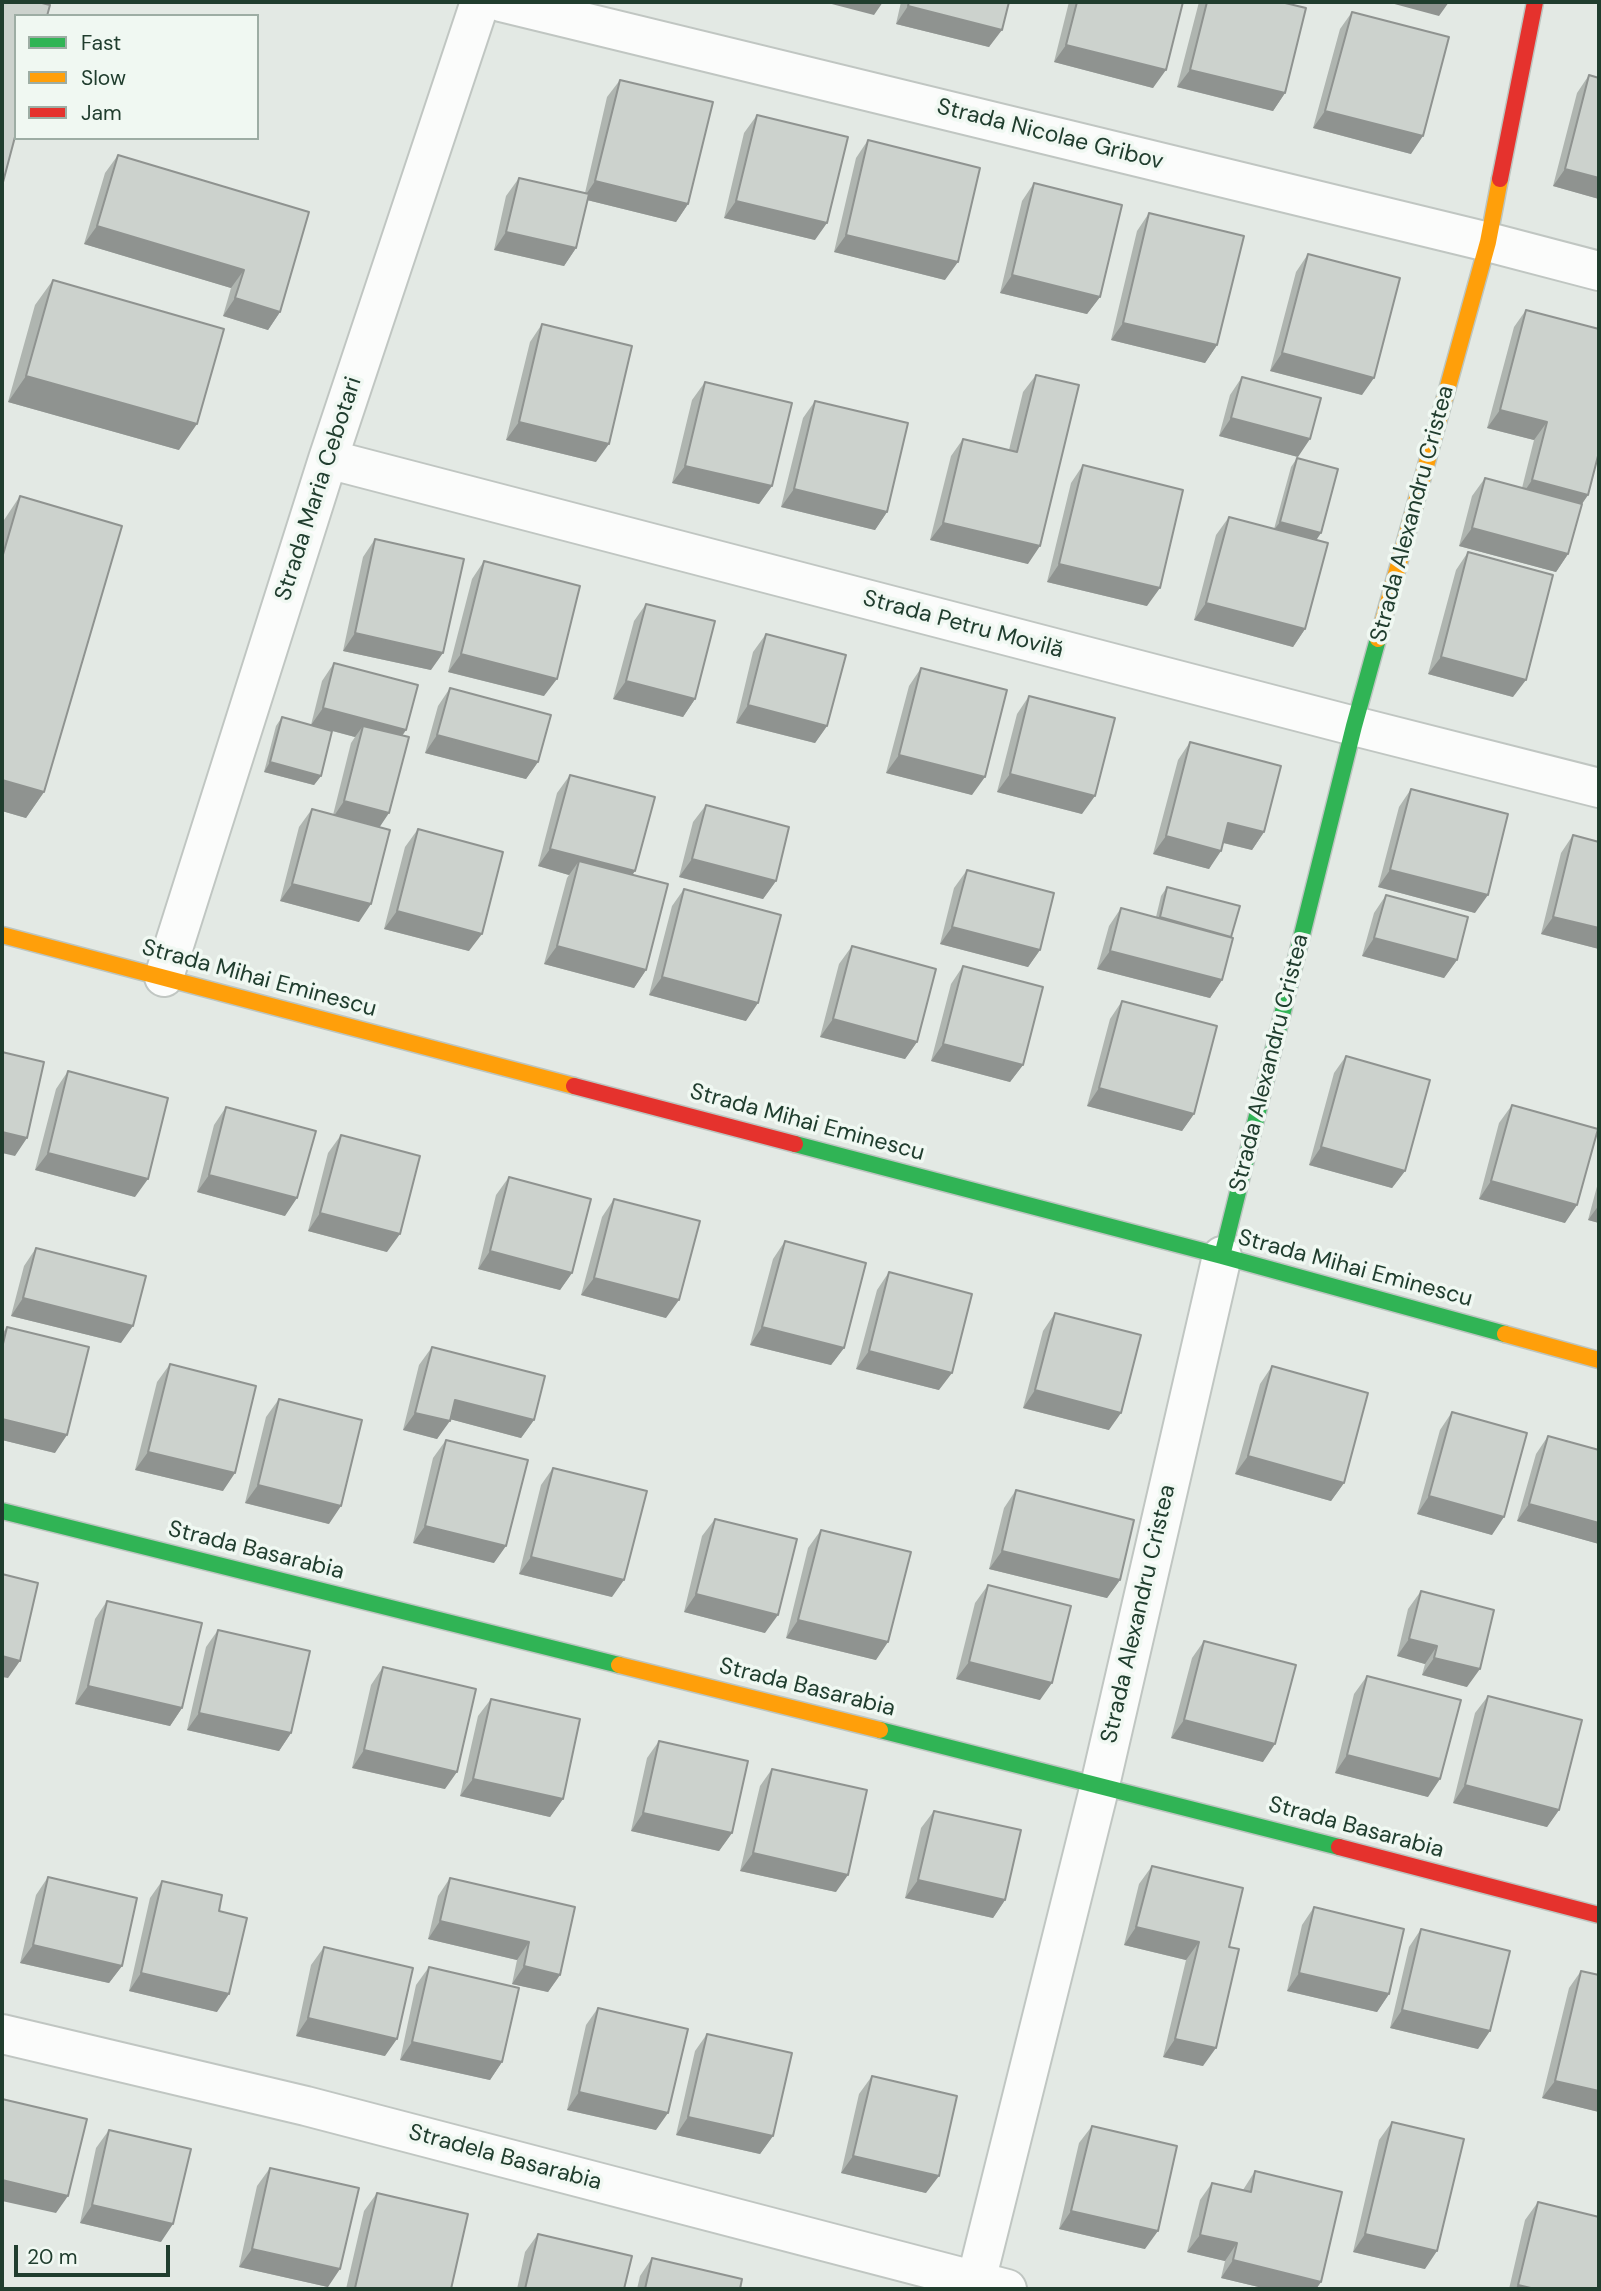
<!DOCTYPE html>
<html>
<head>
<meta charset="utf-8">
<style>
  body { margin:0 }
  #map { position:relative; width:1601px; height:2291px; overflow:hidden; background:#e3e9e4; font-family:"DM Sans",sans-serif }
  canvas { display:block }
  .frame { position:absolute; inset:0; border:4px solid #203d2e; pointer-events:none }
  .legend { position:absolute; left:14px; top:14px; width:245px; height:126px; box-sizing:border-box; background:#f0f8f2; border:2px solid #9dada4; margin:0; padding:9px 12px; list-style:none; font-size:21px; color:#203d2e }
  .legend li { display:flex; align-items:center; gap:14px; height:35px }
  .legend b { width:35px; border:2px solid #9dada4 }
  .scale { position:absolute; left:14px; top:2245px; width:156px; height:32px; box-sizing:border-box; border:4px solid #203d2e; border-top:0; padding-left:9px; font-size:21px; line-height:24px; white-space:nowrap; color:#203d2e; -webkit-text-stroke:5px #f0f8f2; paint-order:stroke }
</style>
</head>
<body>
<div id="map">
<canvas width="1601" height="2291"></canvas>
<div class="frame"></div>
<ul class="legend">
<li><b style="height:9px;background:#30b455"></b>Fast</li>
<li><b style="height:9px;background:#ff9f0a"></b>Slow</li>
<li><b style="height:9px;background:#e5322d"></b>Jam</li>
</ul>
<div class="scale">20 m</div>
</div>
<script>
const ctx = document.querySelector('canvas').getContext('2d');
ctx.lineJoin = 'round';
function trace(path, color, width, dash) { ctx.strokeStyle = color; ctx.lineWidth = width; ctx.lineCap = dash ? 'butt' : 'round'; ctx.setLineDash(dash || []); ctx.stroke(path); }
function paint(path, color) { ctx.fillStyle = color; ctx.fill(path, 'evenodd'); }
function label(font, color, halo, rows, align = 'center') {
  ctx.font = font + ' "DM Sans",sans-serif'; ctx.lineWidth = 7; ctx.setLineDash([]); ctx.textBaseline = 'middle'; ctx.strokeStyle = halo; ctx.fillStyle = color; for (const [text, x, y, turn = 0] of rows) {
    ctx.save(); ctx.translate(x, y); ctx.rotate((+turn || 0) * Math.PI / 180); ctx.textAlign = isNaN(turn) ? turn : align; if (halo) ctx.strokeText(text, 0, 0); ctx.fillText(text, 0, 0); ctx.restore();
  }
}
const street = new Path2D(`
  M501 2 1488 242 1599 271
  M328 459 1354 726 1599 788
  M164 977 328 459 480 2
  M2 2034 306 2106 1007 2289
  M974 2289 1100 1785 1222 1256`);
const fast = new Path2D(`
  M795 1144 1222 1256 1505 1334
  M1222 1256 1354 726 1378 639
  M2 1511 619 1665
  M880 1730 1339 1847`);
const slow = new Path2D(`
  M1378 639 1488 242 1500 179
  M2 935 574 1086
  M1505 1334 1599 1360
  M619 1665 880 1730`);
const jam = new Path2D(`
  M1500 179 1535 2
  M574 1086 795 1144
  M1339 1847 1599 1915`);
trace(street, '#c0c6c2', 42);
trace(fast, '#bcc5c0', 19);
trace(slow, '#bcc5c0', 19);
trace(jam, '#bcc5c0', 19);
trace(street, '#fbfcfb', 38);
trace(fast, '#30b455', 16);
trace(slow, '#ff9f0a', 16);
trace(jam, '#e5322d', 16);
paint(new Path2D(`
  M901 2H1009L989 47 896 24Z
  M1069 2H1183L1153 88 1054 62Z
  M1199 2H1281L1285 93 1273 111 1177 87Z
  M1352 12 1411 154 1313 128 1340 29Z
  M1589 75 1599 199 1553 186 1577 93Z
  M620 80 688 204 676 222 587 200 576 248 564 266 494 250 506 196 519 178 585 193 607 97Z
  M757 115 815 240 724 218 744 133Z
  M868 140 945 280 834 252 856 158Z
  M118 155 309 212 280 312 268 330 223 316 231 288 84 244 105 173Z
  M1034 183 1100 297 1087 314 1000 293 1022 201Z
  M1149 213 1217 345 1205 363 1111 340 1137 231Z
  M1308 254 1362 395 1270 371 1296 272Z
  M53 280 179 450 8 402 35 305Z
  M1526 310 1588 495 1581 504 1568 554 1556 572 1459 546 1472 496 1485 478 1522 488 1534 440 1487 428 1514 327Z
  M542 324 596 462 506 440 530 342Z
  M1036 375 1028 564 930 540 951 456 963 439 1009 450 1023 392Z
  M1242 377 1298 457 1219 436 1230 395Z
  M705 382 772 486 759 504 672 483 692 400Z
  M815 401 887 512 875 530 781 507 803 418Z
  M1297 458 1305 629 1293 647 1194 620 1216 535 1229 517 1274 529 1291 467Z
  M1083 465 1147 606 1047 582 1071 483Z
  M20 496 44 792 26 818 2 811V523Z
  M375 539 431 670 343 651 363 557Z
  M1468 552 1513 697 1428 674 1456 570Z
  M484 561 544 696 448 672 472 579Z
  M646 604 695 699 683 717 613 699 634 621Z
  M766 634 827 726 815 743 736 723 753 652Z
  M334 663 406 730 402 736 379 827 359 922 280 901 299 827 312 809 333 815 351 743 355 737 332 731 321 776 314 785 264 772 276 726 282 717 311 725 322 681Z
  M921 668 972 795 886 773 909 686Z
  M450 688 538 762 526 779 425 753 438 706Z
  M1029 696 1082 814 997 792 1017 714Z
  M1190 742 1264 832 1252 850 1223 843 1209 869 1153 854 1178 760Z
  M570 775 633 875 646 970 634 988 544 964 567 878 569 875 538 866 557 793Z
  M1411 789 1475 913 1378 887 1399 807Z
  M706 805 776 881 763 899 679 877 693 822Z
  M418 829 469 951 384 929 405 847Z
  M1573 835 1599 949 1541 934 1561 853Z
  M967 870 1040 950 1028 967 940 944 954 888Z
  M1167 887 1231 937 1222 980 1210 998 1097 969 1109 926 1121 908 1156 917 1161 896Z
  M684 889 746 1021 649 995 672 906Z
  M1386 895 1457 960 1444 978 1362 956 1374 913Z
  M852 946 917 1042 905 1059 820 1037 839 964Z
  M963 966 1023 1065 1010 1082 931 1061 951 984Z
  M1122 1001 1194 1114 1182 1131 1087 1106 1110 1019Z
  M1346 1056 1405 1171 1392 1188 1309 1165 1334 1073Z
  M68 1071 135 1197 35 1170 56 1089Z
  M1512 1105 1565 1223 1479 1199 1499 1123Z
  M226 1107 285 1216 197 1192 214 1125Z
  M341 1135 387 1252 308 1231 328 1153Z
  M509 1177 572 1273 560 1290 478 1269 496 1195Z
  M1599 1179V1223L1588 1220Z
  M614 1199 666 1318 581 1295 602 1217Z
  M785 1241 844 1348 831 1365 750 1345 773 1259Z
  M36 1248 121 1343 11 1316 24 1266Z
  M889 1272 939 1390 856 1369 877 1290Z
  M1055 1313 1109 1430 1023 1408 1043 1331Z
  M7 1327 55 1453 2 1440V1334Z
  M432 1347 534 1420 521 1438 450 1419 437 1439 403 1430 419 1365Z
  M170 1364 223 1491 135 1470 157 1382Z
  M1272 1366 1344 1483 1331 1501 1235 1474 1260 1384Z
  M279 1399 329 1524 245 1503 266 1417Z
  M1452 1412 1492 1535 1417 1514 1440 1430Z
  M1548 1436 1599 1450V1544L1517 1521 1536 1454Z
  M446 1440 494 1563 413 1543 433 1458Z
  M553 1468 612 1597 519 1574 541 1485Z
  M1016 1490 1120 1580 1107 1598 989 1569 1004 1508Z
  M715 1519 765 1633 684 1612 702 1536Z
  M821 1530 876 1660 786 1638 808 1548Z
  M988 1585 1040 1700 956 1679 975 1603Z
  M1421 1591 1467 1687 1422 1675 1425 1664 1397 1656 1408 1609Z
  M107 1601 182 1708 170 1726 75 1704 95 1619Z
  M218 1630 291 1733 279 1751 187 1730 206 1647Z
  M1204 1641 1263 1762 1171 1738 1192 1658Z
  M383 1667 445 1789 352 1768 371 1685Z
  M1367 1676 1428 1797 1335 1773 1354 1694Z
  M1488 1696 1559 1810 1547 1827 1453 1803 1475 1713Z
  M491 1699 563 1799 550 1817 460 1796 478 1716Z
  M659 1741 732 1833 719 1851 631 1831 647 1758Z
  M772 1769 836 1892 740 1871 760 1786Z
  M934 1811 1005 1900 993 1918 905 1898 921 1828Z
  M1152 1866 1229 1947 1203 2066 1163 2057 1186 1960 1124 1945 1139 1884Z
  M48 1877 122 1966 109 1983 20 1963 36 1895Z
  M450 1878 575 1907 560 1975 548 1992 512 1984 517 1960 428 1939 438 1896Z
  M162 1881 219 1911 217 2012 129 1991 150 1898Z
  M1314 1907 1389 1994 1377 2012 1287 1991 1302 1925Z
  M1421 1929 1478 2049 1390 2028 1409 1947Z
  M324 1947 385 2056 296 2036 311 1965Z
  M429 1967 502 2062 490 2080 400 2060 416 1985Z
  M1581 1971 1599 1975V2112L1542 2098 1569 1988Z
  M598 2008 656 2130 567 2110 586 2025Z
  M707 2034 773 2136 760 2154 676 2135 695 2051Z
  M872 2076 926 2193 841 2173 859 2094Z
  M1392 2122 1425 2269 1353 2252 1379 2140Z
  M1092 2126 1145 2249 1059 2229 1079 2143Z
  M109 2130 161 2242 80 2223 96 2148Z
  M270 2168 328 2287 239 2267 257 2186Z
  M1255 2171 1321 2282 1316 2289H1267L1221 2278 1225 2261 1187 2252 1200 2200 1212 2183 1243 2190Z
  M377 2193 451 2289H346L364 2211Z
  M1538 2202 1599 2289H1509L1525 2220Z
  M538 2234 624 2289H517L525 2252Z
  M652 2258 740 2289H637L640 2276Z`), '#afb5b0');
paint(new Path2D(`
  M824 2H883L874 15Z
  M1387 2H1449L1439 16Z
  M908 6 1002 30 989 47 896 24Z
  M1066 45 1166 70 1153 88 1054 62Z
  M1190 70 1285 93 1273 111 1177 87Z
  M1325 111 1423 136 1411 154 1313 128Z
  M1565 169 1599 178V199L1553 186Z
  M595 181 688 204 676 222 583 199Z
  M736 201 827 223 815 240 724 218Z
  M97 226 244 270 231 288 84 244Z
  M506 232 576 248 564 266 494 250Z
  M846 235 958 262 945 280 834 252Z
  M1012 275 1100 297 1087 314 1000 293Z
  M235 298 280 312 268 330 223 316Z
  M1123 323 1217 345 1205 363 1111 340Z
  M1282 353 1374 378 1362 395 1270 371Z
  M26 376 197 424 179 450 8 402Z
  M1500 410 1547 422 1534 440 1487 428Z
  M1231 418 1310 439 1298 457 1219 436Z
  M519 422 609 444 596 462 506 440Z
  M685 466 772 486 759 504 672 483Z
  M1532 480 1588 495 1576 513 1520 498Z
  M794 489 887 512 875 530 781 507Z
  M1280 522 1321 533 1315 542 1273 531Z
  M943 523 1040 546 1028 564 930 540Z
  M1472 528 1568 554 1556 572 1459 546Z
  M1059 564 1160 588 1147 606 1047 582Z
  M1206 603 1305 629 1293 647 1194 620Z
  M355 633 443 653 431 670 343 651Z
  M461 654 557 679 544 696 448 672Z
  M1441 657 1526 680 1513 697 1428 674Z
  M626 681 695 699 683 717 613 699Z
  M748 705 827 726 815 743 736 723Z
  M323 708 406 730 394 747 363 726 355 737 311 725Z
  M437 735 538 762 526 779 425 753Z
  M899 755 985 777 972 795 886 773Z
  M270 762 321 776 314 785 264 772Z
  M1010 774 1095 796 1082 814 997 792Z
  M2 780 44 792 26 818 2 811Z
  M344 801 389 813 377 831 332 819Z
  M1228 823 1264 832 1252 850 1216 841Z
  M1166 836 1221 851 1209 869 1153 854Z
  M550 849 635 871 623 889 579 861 569 875 538 866Z
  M692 859 776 881 763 899 679 877Z
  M1390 870 1488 895 1475 913 1378 887Z
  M292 884 371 904 359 922 280 901Z
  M397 911 482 934 469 951 384 929Z
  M1553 917 1599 928V949L1541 934Z
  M952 927 1040 950 1028 967 940 944Z
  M1374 938 1457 960 1444 978 1362 956Z
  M557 946 646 970 634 988 544 964Z
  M1110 951 1222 980 1210 998 1097 969Z
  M662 977 758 1003 746 1021 649 995Z
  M833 1019 917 1042 905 1059 820 1037Z
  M943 1044 1023 1065 1010 1082 931 1061Z
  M1099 1088 1194 1114 1182 1131 1087 1106Z
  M2 1132 27 1138 15 1156 2 1153Z
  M1321 1147 1405 1171 1392 1188 1309 1165Z
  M48 1153 148 1179 135 1197 35 1170Z
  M209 1175 297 1198 285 1216 197 1192Z
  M1491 1181 1577 1205 1565 1223 1479 1199Z
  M1599 1205V1223L1588 1220Z
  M320 1213 400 1234 387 1252 308 1231Z
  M490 1251 572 1273 560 1290 478 1269Z
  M594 1278 679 1300 666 1318 581 1295Z
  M23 1298 133 1326 121 1343 11 1316Z
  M762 1327 844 1348 831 1365 750 1345Z
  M869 1351 952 1373 939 1390 856 1369Z
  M1035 1390 1121 1413 1109 1430 1023 1408Z
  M455 1400 534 1420 521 1438 442 1417Z
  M415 1413 450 1421 437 1439 403 1430Z
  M2 1419 67 1435 55 1453 2 1440Z
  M148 1452 235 1473 223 1491 135 1470Z
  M1248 1456 1344 1483 1331 1501 1235 1474Z
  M258 1485 341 1506 329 1524 245 1503Z
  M1429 1496 1504 1517 1492 1535 1417 1514Z
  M1529 1504 1599 1523V1544L1517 1521Z
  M425 1526 506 1546 494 1563 413 1543Z
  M1002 1551 1120 1580 1107 1598 989 1569Z
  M531 1557 624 1580 612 1597 519 1574Z
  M696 1594 778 1615 765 1633 684 1612Z
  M798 1620 888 1642 876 1660 786 1638Z
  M1409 1639 1437 1646 1425 1664 1397 1656Z
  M2 1656 20 1661 8 1678 2 1677Z
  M1434 1658 1480 1669 1467 1687 1422 1675Z
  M969 1662 1052 1683 1040 1700 956 1679Z
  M88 1686 182 1708 170 1726 75 1704Z
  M199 1713 291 1733 279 1751 187 1730Z
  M1184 1720 1275 1744 1263 1762 1171 1738Z
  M364 1750 457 1772 445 1789 352 1768Z
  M1347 1755 1440 1779 1428 1797 1335 1773Z
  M473 1779 563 1799 550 1817 460 1796Z
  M1465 1785 1559 1810 1547 1827 1453 1803Z
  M643 1813 732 1833 719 1851 631 1831Z
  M753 1853 848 1875 836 1892 740 1871Z
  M918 1880 1005 1900 993 1918 905 1898Z
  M440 1921 529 1942 517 1960 428 1939Z
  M1136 1927 1199 1942 1186 1960 1124 1945Z
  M33 1945 122 1966 109 1983 20 1963Z
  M524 1966 560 1975 548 1992 512 1984Z
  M141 1973 229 1994 217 2012 129 1991Z
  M1299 1973 1389 1994 1377 2012 1287 1991Z
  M1402 2010 1490 2031 1478 2049 1390 2028Z
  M308 2018 397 2039 385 2056 296 2036Z
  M1175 2039 1216 2048 1203 2066 1163 2057Z
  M412 2042 502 2062 490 2080 400 2060Z
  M1555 2081 1599 2091V2112L1542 2098Z
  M579 2092 668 2113 656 2130 567 2110Z
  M688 2117 773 2136 760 2154 676 2135Z
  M853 2156 939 2176 926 2193 841 2173Z
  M2 2180 68 2196 56 2213 2 2201Z
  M92 2205 173 2224 161 2242 80 2223Z
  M1071 2211 1158 2231 1145 2249 1059 2229Z
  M1365 2234 1437 2251 1425 2269 1353 2252Z
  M1200 2235 1237 2243 1225 2261 1187 2252Z
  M252 2249 340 2269 328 2287 239 2267Z
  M1233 2260 1321 2282 1316 2289H1267L1221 2278Z
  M1518 2285 1535 2289H1515Z`), '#8f9390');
const building = new Path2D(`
  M2 2H38L50 5 47 16H16V133L2 186Z
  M909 2H1009L1002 30 908 6Z
  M1077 2H1183L1166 70 1066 45Z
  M1207 2H1281L1306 8 1285 93 1190 70Z
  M1352 12 1449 37 1423 136 1325 111Z
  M1589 75 1599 78V178L1565 169Z
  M620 80 713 102 688 204 595 181Z
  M757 115 848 137 827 223 736 201Z
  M868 140 980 168 958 262 846 235Z
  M118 155 309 212 280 312 235 298 244 270 97 226Z
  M519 178 589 194 576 248 506 232Z
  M1034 183 1122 205 1100 297 1012 275Z
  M1149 213 1244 236 1217 345 1123 323Z
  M1308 254 1400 278 1374 378 1282 353Z
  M53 280 224 329 197 424 26 376Z
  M1526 310 1599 329V452L1588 495 1532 480 1547 422 1500 410Z
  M542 324 632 346 609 444 519 422Z
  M1036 375 1079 385 1040 546 943 523 963 439 1017 452Z
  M1242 377 1321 398 1310 439 1231 418Z
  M705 382 792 403 772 486 685 466Z
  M815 401 908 423 887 512 794 489Z
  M1297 458 1338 469 1321 533 1280 522Z
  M1083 465 1183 490 1160 588 1059 564Z
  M1485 478 1582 504 1568 554 1472 528Z
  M20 496 122 526 44 792 2 780V558Z
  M1229 517 1328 543 1305 629 1206 603Z
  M375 539 464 559 443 653 355 633Z
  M1468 552 1553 575 1526 680 1441 657Z
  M484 561 580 586 557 679 461 654Z
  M646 604 715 621 695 699 626 681Z
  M766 634 846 655 827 726 748 705Z
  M334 663 418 685 406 730 323 708Z
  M921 668 1007 690 985 777 899 755Z
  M450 688 551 715 538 762 437 735Z
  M1029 696 1115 718 1095 796 1010 774Z
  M282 717 332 731 321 776 270 762Z
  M363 726 409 737 389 813 344 801Z
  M1190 742 1281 766 1264 832 1228 823 1221 851 1166 836Z
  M570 775 655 797 635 871 550 849Z
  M1411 789 1508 814 1488 895 1390 870Z
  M706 805 789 827 776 881 692 859Z
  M312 809 390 830 371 904 292 884Z
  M418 829 503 852 482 934 397 911Z
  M1573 835 1599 842V928L1553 917Z
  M579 861 668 884 646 970 557 946Z
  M967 870 1054 893 1040 950 952 927Z
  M1167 887 1240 906 1231 937 1160 917Z
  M684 889 781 915 758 1003 662 977Z
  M1386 895 1468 917 1457 960 1374 938Z
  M1121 908 1233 938 1222 980 1110 951Z
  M852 946 936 969 917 1042 833 1019Z
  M963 966 1043 987 1023 1065 943 1044Z
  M1122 1001 1217 1026 1194 1114 1099 1088Z
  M2 1052 44 1062 27 1138 2 1132Z
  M1346 1056 1430 1080 1405 1171 1321 1147Z
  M68 1071 168 1098 148 1179 48 1153Z
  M1512 1105 1598 1129 1577 1205 1491 1181Z
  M226 1107 316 1131 297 1198 209 1175Z
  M341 1135 420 1156 400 1234 320 1213Z
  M509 1177 591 1199 572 1273 490 1251Z
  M614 1199 700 1221 679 1300 594 1278Z
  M785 1241 866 1263 844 1348 762 1327Z
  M36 1248 146 1276 133 1326 23 1298Z
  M889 1272 972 1294 952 1373 869 1351Z
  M1055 1313 1141 1335 1121 1413 1035 1390Z
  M7 1327 89 1347 67 1435 2 1419V1348Z
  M432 1347 545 1376 534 1420 455 1400 450 1421 415 1413Z
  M170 1364 256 1386 235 1473 148 1452Z
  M1272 1366 1368 1393 1344 1483 1248 1456Z
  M279 1399 362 1420 341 1506 258 1485Z
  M1452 1412 1527 1433 1504 1517 1429 1496Z
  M1548 1436 1599 1450V1523L1529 1504Z
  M446 1440 528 1460 506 1546 425 1526Z
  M553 1468 647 1491 624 1580 531 1557Z
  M1016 1490 1134 1520 1120 1580 1002 1551Z
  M715 1519 797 1539 778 1615 696 1594Z
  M821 1530 911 1552 888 1642 798 1620Z
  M2 1574 38 1583 20 1661 2 1656Z
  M988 1585 1071 1606 1052 1683 969 1662Z
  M1421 1591 1494 1610 1480 1669 1434 1658 1437 1646 1409 1639Z
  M107 1601 202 1623 182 1708 88 1686Z
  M218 1630 310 1651 291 1733 199 1713Z
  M1204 1641 1296 1665 1275 1744 1184 1720Z
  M383 1667 476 1689 457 1772 364 1750Z
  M1367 1676 1461 1700 1440 1779 1347 1755Z
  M1488 1696 1582 1720 1559 1810 1465 1785Z
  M491 1699 580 1719 563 1799 473 1779Z
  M659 1741 748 1761 732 1833 643 1813Z
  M772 1769 867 1790 848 1875 753 1853Z
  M934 1811 1021 1830 1005 1900 918 1880Z
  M1152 1866 1243 1888 1229 1947 1239 1949 1216 2048 1175 2039 1199 1942 1136 1927Z
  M48 1877 137 1898 122 1966 33 1945Z
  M450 1878 575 1907 560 1975 524 1966 529 1942 440 1921Z
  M162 1881 222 1895 219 1911 247 1918 229 1994 141 1973Z
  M1314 1907 1404 1929 1389 1994 1299 1973Z
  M1421 1929 1510 1951 1490 2031 1402 2010Z
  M324 1947 413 1968 397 2039 308 2018Z
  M429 1967 519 1988 502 2062 412 2042Z
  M1581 1971 1599 1975V2091L1555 2081Z
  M598 2008 688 2029 668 2113 579 2092Z
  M707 2034 792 2053 773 2136 688 2117Z
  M872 2076 957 2096 939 2176 853 2156Z
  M2 2099 87 2119 68 2196 2 2180Z
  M1392 2122 1464 2139 1437 2251 1365 2234Z
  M1092 2126 1177 2146 1158 2231 1071 2211Z
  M109 2130 191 2149 173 2224 92 2205Z
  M270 2168 359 2188 340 2269 252 2249Z
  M1255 2171 1342 2192 1321 2282 1233 2260 1237 2243 1200 2235 1212 2183 1251 2192Z
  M377 2193 468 2214 451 2289H360L355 2288Z
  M1538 2202 1599 2217V2289H1535L1518 2285Z
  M538 2234 632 2256 624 2289H525Z
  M652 2258 742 2279 740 2289H645Z`);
paint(building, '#ccd2cd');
trace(building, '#8f9390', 2);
label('23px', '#203d2e', '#f0f8f2', [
  ["Strada Nicolae Gribov",1050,135,14],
  ["Strada Maria Cebotari",319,489,-72],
  ["Strada Alexandru Cristea",1413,514,-75],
  ["Strada Petru Movilă",963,625,15],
  ["Strada Mihai Eminescu",259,979,15],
  ["Strada Alexandru Cristea",1270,1063,-76],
  ["Strada Mihai Eminescu",807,1123,15],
  ["Strada Mihai Eminescu",1355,1269,15],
  ["Strada Basarabia",256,1551,14],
  ["Strada Alexandru Cristea",1139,1614,-77],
  ["Strada Basarabia",807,1688,14],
  ["Strada Basarabia",1356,1828,15],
  ["Stradela Basarabia",505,2158,15]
]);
</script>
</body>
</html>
